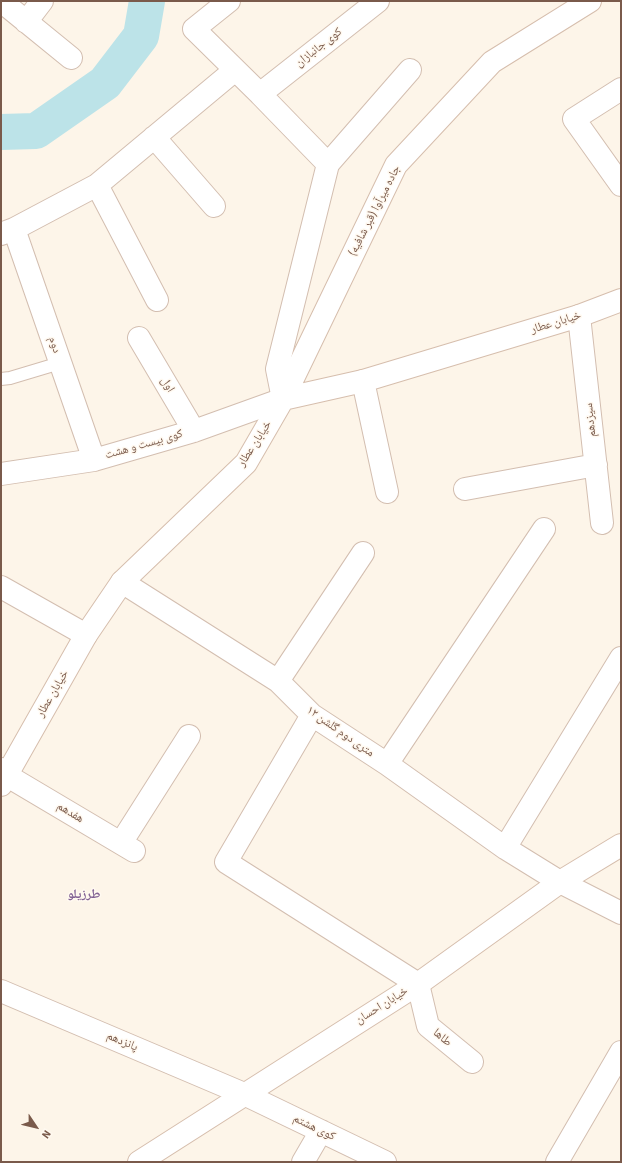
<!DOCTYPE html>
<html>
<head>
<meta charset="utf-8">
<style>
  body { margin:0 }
  #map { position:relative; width:622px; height:1163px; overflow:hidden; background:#fdf5e9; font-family:"Source Sans 3",sans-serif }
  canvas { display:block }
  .frame { position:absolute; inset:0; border:2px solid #7a5a4b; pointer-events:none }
  .north { position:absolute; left:16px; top:1107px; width:40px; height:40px; -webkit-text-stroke:3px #fff9f0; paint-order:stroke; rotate:125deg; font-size:11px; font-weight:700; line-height:16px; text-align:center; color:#7a5a4b }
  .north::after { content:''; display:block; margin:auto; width:14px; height:18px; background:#7a5a4b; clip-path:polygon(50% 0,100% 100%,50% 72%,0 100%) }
</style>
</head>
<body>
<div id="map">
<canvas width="622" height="1163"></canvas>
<div class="frame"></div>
<div class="north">N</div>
</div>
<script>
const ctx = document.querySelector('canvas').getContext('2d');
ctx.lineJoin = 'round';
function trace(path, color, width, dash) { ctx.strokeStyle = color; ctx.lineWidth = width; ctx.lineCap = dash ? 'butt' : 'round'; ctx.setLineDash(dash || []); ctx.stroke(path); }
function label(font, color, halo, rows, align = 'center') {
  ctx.font = font + ' "Source Sans 3","Noto Naskh Arabic",sans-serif'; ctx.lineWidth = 3; ctx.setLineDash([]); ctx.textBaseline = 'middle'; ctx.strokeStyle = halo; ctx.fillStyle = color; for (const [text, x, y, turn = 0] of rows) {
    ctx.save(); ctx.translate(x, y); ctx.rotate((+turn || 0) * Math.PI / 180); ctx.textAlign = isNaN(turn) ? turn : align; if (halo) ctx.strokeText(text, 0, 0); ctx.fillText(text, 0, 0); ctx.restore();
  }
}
trace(new Path2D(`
  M1 132 36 131 105 83 141 36 147 1`), '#bce3e8', 36);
const lane = new Path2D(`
  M1 379 10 378 60 363`);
const street = new Path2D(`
  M1 1 71 58
  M26 22 42 1
  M621 89 574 119 621 185
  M260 94 378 1
  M154 137 214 206
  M328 164 410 70
  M97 185 157 300
  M14 229 94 460
  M1 234 14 229 97 185 235 70
  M579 316 602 523
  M139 338 194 431
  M363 381 387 492
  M1 474 94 460 194 431 283 399 277 369 328 164 260 94 194 29 229 1
  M465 489 596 465
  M122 582 278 681 312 715 387 764 505 848 560 882 621 913
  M1 587 86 635
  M278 681 363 553
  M312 715 226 862 418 984 428 1026 472 1062
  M387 764 544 529
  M1 769 6 775 134 851
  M121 843 189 736
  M505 848 621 658
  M1 991 244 1094 385 1162
  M303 1162 321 1131
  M557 1162 621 1052`);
const secondary = new Path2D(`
  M283 399 363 381 579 316 621 300
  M1 785 86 635 122 582 246 463 283 399 396 165 492 62 590 1
  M139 1162 418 984 560 882 621 845`);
trace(lane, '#d3beb0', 14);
trace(street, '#d3beb0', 24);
trace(secondary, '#d6bead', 24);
trace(lane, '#fff', 12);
trace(street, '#fff', 22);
trace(secondary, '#fff', 22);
label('12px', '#7a5a4b', '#fff9f0', [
  ["کوی جانبازان",319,48,-38],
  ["جاده میرآوا (قبر شافیه)",375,211,-63],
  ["خیابان عطار",556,323,-17],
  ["دوم",54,345,71],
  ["اول",167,385,59],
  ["سیزدهم",591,420,-96],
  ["خیابان عطار",255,444,-57],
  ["کوی بیست و هشت",144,445,-16],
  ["خیابان عطار",53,694,-60],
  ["۱۲ متری دوم گلشن",340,732,35],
  ["هفدهم",70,813,31],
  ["خیابان احسان",382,1006,-32],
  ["طاها",442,1038,40],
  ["پانزدهم",122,1042,23],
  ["کوی هشتم",314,1128,26]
]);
label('bold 13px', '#836395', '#fff9f0', [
  ["طرزیلو",84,895]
]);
</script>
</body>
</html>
